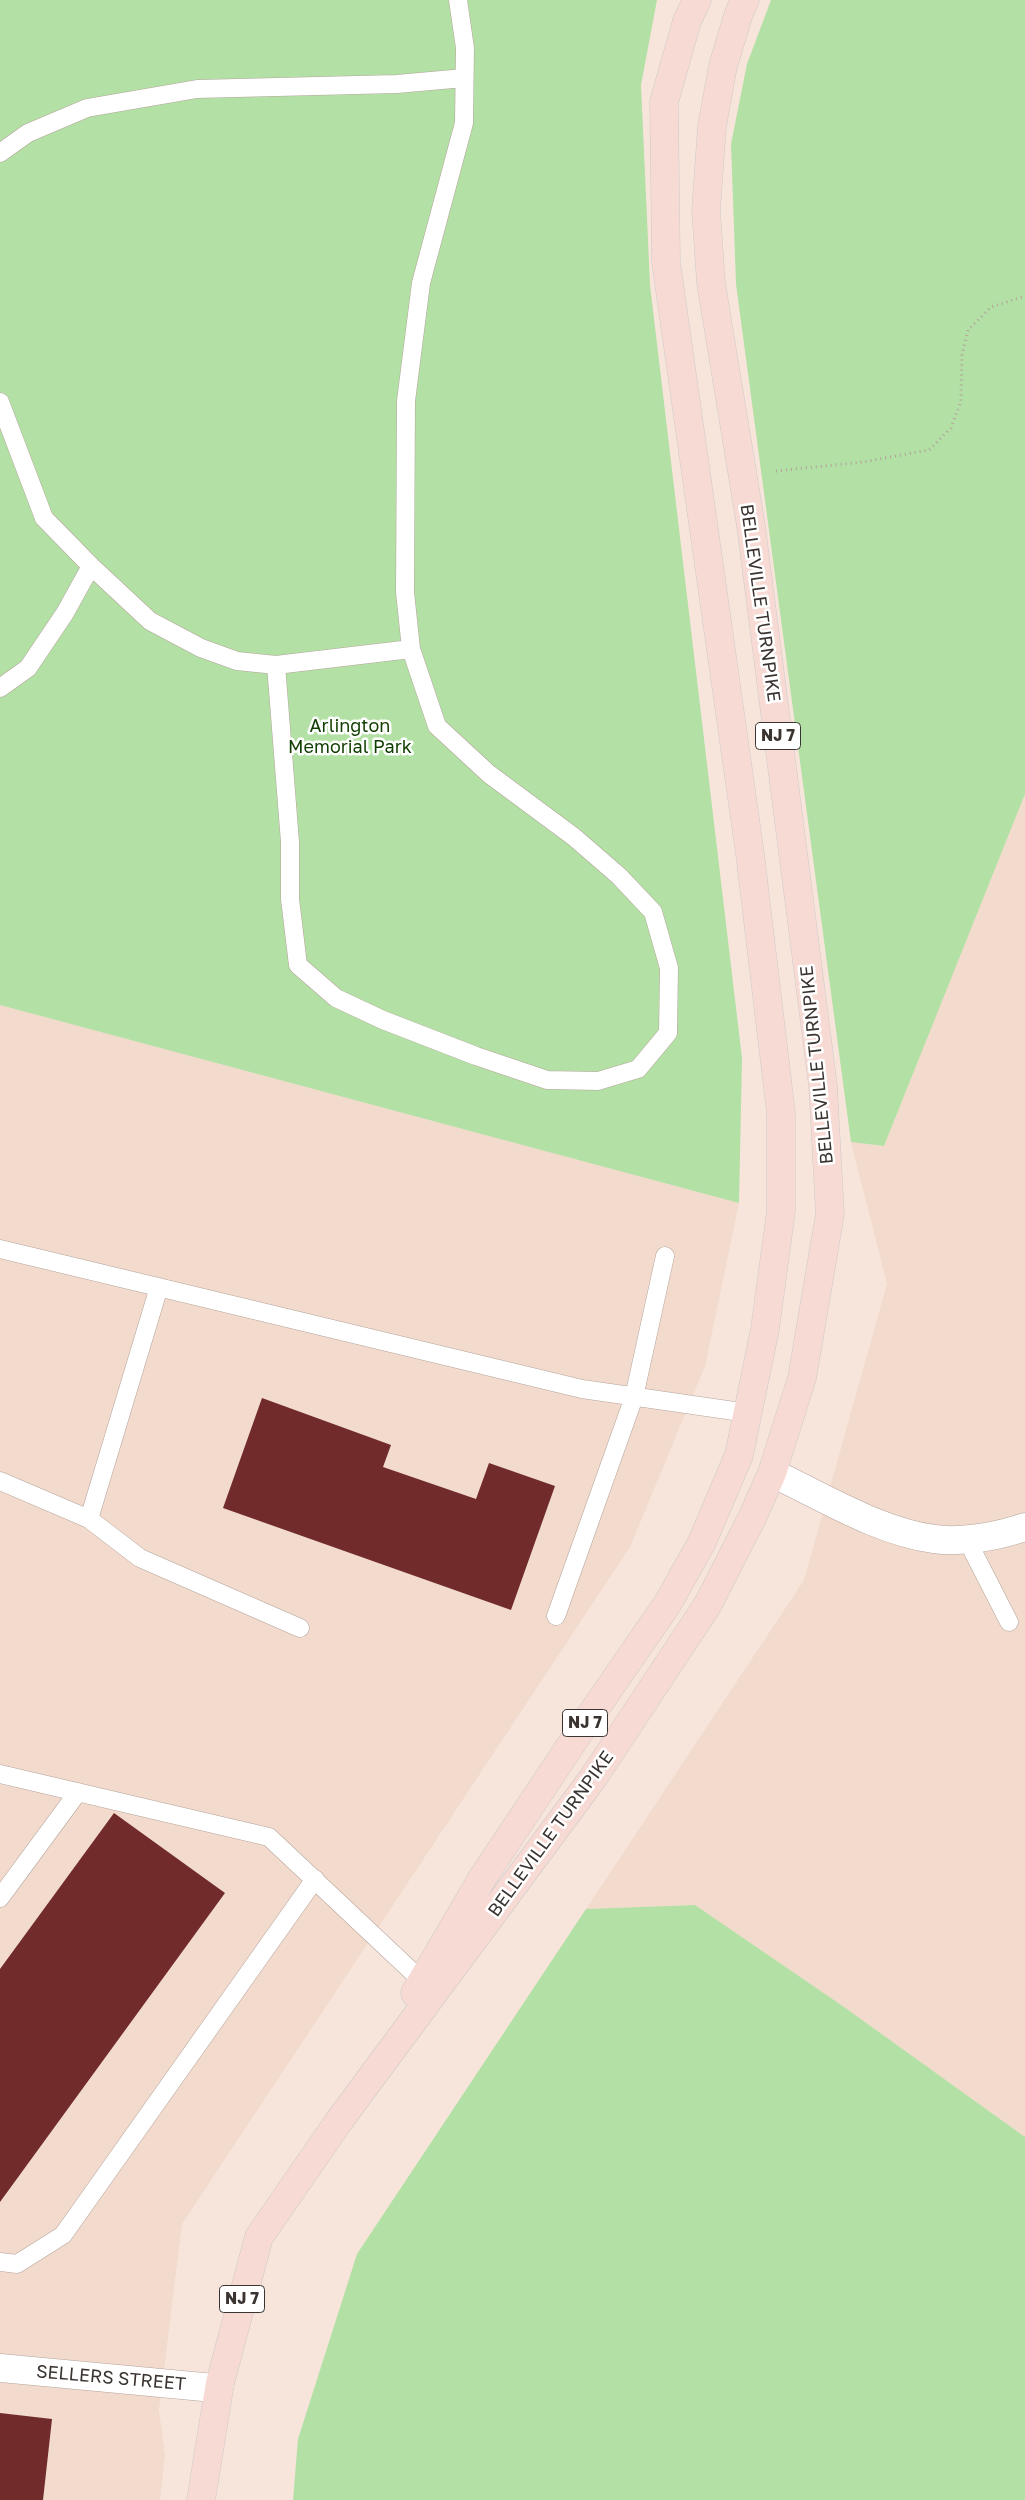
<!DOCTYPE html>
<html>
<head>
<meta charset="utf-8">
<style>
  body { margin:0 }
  canvas { display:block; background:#f7e5dc }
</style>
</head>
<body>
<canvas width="1025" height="2500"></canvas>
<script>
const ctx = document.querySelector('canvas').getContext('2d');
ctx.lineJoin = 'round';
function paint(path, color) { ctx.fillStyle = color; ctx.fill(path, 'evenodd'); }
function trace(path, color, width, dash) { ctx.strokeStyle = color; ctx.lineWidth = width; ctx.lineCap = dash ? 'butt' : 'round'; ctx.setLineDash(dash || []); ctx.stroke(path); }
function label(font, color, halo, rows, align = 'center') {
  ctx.font = font + ' "Golos Text",sans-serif'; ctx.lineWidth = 5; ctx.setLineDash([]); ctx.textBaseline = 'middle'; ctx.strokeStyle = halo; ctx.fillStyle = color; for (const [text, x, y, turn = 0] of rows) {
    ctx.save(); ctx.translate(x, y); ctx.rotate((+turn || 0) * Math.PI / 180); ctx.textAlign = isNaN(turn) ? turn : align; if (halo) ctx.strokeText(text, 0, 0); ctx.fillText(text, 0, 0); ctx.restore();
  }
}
paint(new Path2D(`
  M1025 794V2137L844 2007 695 1905 586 1909 804 1580 887 1284 851 1142 884 1146Z
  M0 1005 739 1203 705 1366 630 1547 182 2224 159 2410 165 2456 160 2500H0Z`), '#f2dacc');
paint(new Path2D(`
  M0 0H657L641 85 650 285 742 1058 739 1203 0 1005Z
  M771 0H1025V794L884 1146 851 1142 736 284 731 144 747 64Z
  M695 1905 844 2007 1025 2137V2500H293L298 2439 357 2254 586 1909Z`), '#b3e0a5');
paint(new Path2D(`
  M262 1398 391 1445 383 1467 476 1499 489 1463 555 1486 511 1610 223 1508Z
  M114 1813 225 1893 0 2202V1969Z
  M0 2413 52 2419 43 2500H0Z`), '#712b2b');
const lane = new Path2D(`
  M0 153 28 133 87 108 197 89 397 84 464 78
  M0 402 44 518 91 566
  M411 649 276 665 290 842V899L298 965 336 998 383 1020 476 1056 547 1080 598 1081 638 1069 668 1033 669 968 653 912 619 876 574 837 489 774 437 726 411 649 405 592 406 401 421 283 464 123 465 48 458 0
  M0 688 28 668 65 613 91 566 150 621 201 648 237 661 276 665
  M0 1249 582 1389 748 1413
  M0 1481 89 1519 140 1558 300 1628
  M89 1519 159 1287
  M966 1538 1009 1622
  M556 1616 634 1397 665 1256
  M0 1774 269 1837 422 1981
  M0 1898 78 1792
  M0 2262 17 2264 63 2235 315 1879`);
const street = new Path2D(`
  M772 1473C822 1496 879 1532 934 1539 963 1543 998 1536 1025 1527
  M0 2368 214 2388 220 2383`);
const primary = new Path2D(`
  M415 1993 483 1877 588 1719 668 1603 702 1542 739 1455 765 1329 781 1211V1113L750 854 666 262 664 102 687 21 697 0
  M201 2500 220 2383 259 2237 339 2121 593 1778 707 1606 752 1518 772 1473 802 1378 830 1214 823 1086 751 526 711 283 706 210 712 126 723 66 739 13 745 0`);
trace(lane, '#b5a49b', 19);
trace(street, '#b5a49b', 29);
trace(primary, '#cccac9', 29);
trace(new Path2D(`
  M776 471 863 462 929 450 951 428 961 401 962 355 968 330 991 307 1025 296`), '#b1a39c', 3, [1, 4]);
trace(lane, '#fff', 18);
trace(street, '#fff', 28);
trace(primary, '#f8dad4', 28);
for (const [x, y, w] of [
  [778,736,45],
  [585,1723,45],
  [242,2299,45]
]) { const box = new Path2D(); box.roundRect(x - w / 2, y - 13.5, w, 27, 4); ctx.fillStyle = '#fff'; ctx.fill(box); trace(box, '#3a332f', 1); }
label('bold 16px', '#3a332f', null, [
  ["NJ 7",778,736],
  ["NJ 7",585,1723],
  ["NJ 7",242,2299]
]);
label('18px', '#3a332f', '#fff', [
  ["BELLEVILLE TURNPIKE",760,603,82],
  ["BELLEVILLE TURNPIKE",817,1065,-96],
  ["BELLEVILLE TURNPIKE",551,1834,-54],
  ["SELLERS STREET",111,2378,5]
]);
label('18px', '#103e00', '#fff', [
  ["Arlington",350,726],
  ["Memorial Park",350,747]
]);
</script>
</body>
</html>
